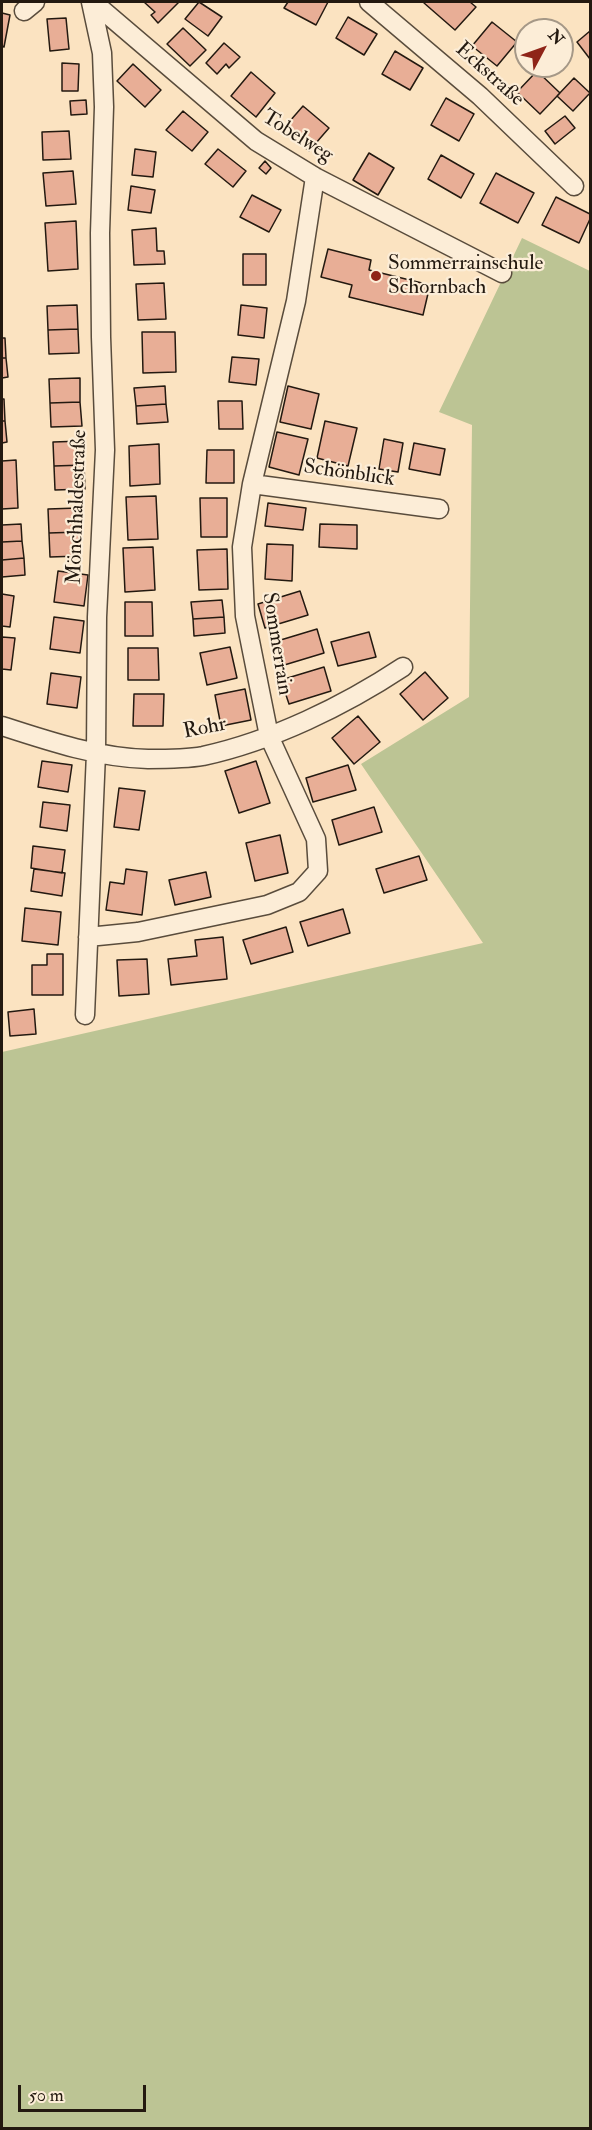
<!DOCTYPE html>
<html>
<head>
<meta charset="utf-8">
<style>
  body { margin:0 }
  #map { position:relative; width:592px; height:2130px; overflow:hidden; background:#fbe3c1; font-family:"IM FELL Double Pica",serif }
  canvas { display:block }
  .frame { position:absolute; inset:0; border:3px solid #231910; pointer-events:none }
  .north { position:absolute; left:514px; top:18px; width:60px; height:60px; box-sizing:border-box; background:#fcedd7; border:2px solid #a59887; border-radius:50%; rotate:49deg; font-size:16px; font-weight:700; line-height:24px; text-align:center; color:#231910 }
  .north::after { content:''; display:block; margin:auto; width:21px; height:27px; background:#8f2418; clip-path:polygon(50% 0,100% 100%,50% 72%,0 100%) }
  .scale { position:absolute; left:18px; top:2085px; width:128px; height:27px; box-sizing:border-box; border:3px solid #231910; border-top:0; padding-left:8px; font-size:18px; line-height:21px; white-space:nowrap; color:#231910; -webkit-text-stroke:4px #fcedd7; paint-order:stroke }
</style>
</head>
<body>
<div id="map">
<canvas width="592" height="2130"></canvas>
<div class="frame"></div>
<div class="north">N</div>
<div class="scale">50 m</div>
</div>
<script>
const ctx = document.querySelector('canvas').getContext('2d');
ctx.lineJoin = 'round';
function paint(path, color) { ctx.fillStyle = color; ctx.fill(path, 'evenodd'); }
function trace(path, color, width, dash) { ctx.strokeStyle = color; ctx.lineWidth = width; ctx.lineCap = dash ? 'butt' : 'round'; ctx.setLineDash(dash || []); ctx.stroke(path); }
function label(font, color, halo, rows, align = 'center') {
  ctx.font = font + ' "IM FELL Double Pica",serif'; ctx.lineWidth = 4.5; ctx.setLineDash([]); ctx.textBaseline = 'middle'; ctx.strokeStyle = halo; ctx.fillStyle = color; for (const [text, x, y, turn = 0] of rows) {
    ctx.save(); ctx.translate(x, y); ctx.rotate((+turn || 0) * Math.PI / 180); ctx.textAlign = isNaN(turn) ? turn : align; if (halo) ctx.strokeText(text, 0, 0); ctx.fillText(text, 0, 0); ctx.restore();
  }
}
paint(new Path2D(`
  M522 238 590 271V2128H2V1052L483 943 361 764 469 697 472 425 439 412Z`), '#bcc494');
const building = new Path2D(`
  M144 2H179L158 23 151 15 155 12Z
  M199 2 222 17 208 36 185 19Z
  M288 2H328L316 25 284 8Z
  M425 2H470L476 7 455 30 424 3Z
  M2 13 10 15 4 47 2 46Z
  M348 17 377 34 364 55 336 38Z
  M66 18 69 49 50 51 47 19Z
  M492 22 517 42 497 66 472 46Z
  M183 28 206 50 190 66 167 44Z
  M590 31V59L577 42Z
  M224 43 240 57 229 68 226 64 217 74 206 63Z
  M395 51 423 68 410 90 382 74Z
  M62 63 79 64 78 91H62Z
  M133 64 161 90 145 107 117 81Z
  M537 71 560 93 540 114 517 92Z
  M251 72 275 93 256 117 231 96Z
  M574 78 590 93 573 111 557 96Z
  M446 98 474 114 459 141 431 125Z
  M86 100 87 114 71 115 70 101Z
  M303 106 329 128 309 151 283 129Z
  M183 111 208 132 192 151 166 130Z
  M565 116 575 128 555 144 545 131Z
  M69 131 71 159 43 160 42 132Z
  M135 149 156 152 153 177 132 175Z
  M218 149 246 171 233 187 205 164Z
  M369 153 394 168 378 195 353 180Z
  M441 155 474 174 461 198 428 179Z
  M265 161 271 168 266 174 259 168Z
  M73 171 76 204 46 206 43 173Z
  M496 173 534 193 518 223 480 203Z
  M131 186 155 190 151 213 128 210Z
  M252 195 281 210 269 232 240 217Z
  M556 197 590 214V219L579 243 542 225Z
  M76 221 78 269 48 271 45 223Z
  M156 228 157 251H164L165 264 134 265 132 230Z
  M328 249 371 260 369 270 430 285 423 315 349 297 352 285 321 277Z
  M243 254H266V285H243Z
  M164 283 166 319 138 320 136 284Z
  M77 305 78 329 48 330 47 306Z
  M241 305 267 308 264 338 238 335Z
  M78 329 79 353 49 354 48 330Z
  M142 332H175L176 372 143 373Z
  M2 338H5L6 358H2Z
  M232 357 259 359 256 385 229 382Z
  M2 358H6L8 377 2 378Z
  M80 378V402L50 403 49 379Z
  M165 386 166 404 136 406 134 388Z
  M288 386 319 394 311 429 280 422Z
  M2 399H4L5 421H2Z
  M218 401H242L243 429H219Z
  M80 402 82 426 51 427 50 403Z
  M166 404 168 422 137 424 136 406Z
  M2 421H5L7 442 2 443Z
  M325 421 357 428 348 466 317 458Z
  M277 432 308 439 299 475 269 467Z
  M384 439 403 443 398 472 379 469Z
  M83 441 84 465 54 466 53 442Z
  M414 443 445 449 440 475 409 469Z
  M159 444 160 484 130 486 129 446Z
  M207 450H234V483H206Z
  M16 460 18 508 2 509V461Z
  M84 465 85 489 55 490 54 466Z
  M156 496 158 539 128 540 126 497Z
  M200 498H227V537H201Z
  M268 503 306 508 303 530 265 526Z
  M78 508 79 532 49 533 48 509Z
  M21 524 22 541 2 542V525Z
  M320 524 357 525V549L319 547Z
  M79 532 80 556 50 557 49 533Z
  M22 541 24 558 2 560V542Z
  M267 544 293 545 292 581 265 579Z
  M153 547 155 590 125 592 123 548Z
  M227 549 228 589 199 590 197 550Z
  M24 558 25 575 2 577V560Z
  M58 571 88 575 84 606 54 602Z
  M300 591 308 615 265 628 258 604Z
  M2 594 14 596 10 627 2 626Z
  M222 600 224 617 193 619 191 602Z
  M125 602H152L153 636H125Z
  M54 617 84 621 80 653 50 649Z
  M224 617 225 633 194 636 193 619Z
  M317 629 324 653 281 666 274 642Z
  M369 632 376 657 338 666 331 642Z
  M2 637 15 638 11 670 2 669Z
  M230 647 237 678 207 685 200 653Z
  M128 648H158L159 680H128Z
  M324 667 331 691 289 704 281 680Z
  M425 672 448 698 423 720 400 694Z
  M51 673 81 677 77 708 47 704Z
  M245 689 251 720 221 726 215 695Z
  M134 694H164L163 726H133Z
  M358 716 380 742 354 764 332 738Z
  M42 761 72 765 68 792 38 787Z
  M256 761 270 803 239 813 225 771Z
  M348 765 356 790 313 802 306 778Z
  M119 788 145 791 139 830 114 827Z
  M43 802 70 805 67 831 40 827Z
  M374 807 382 832 339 845 332 820Z
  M280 835 288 873 255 881 246 843Z
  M33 846 65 850 62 873 31 868Z
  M419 856 427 880 384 893 376 869Z
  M34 869 65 873 62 896 31 891Z
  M126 869 147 872 142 915 106 910 110 882 124 884Z
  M206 872 211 897 175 905 169 880Z
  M25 908 61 912 58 945 22 941Z
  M343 909 350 933 308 946 300 922Z
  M286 927 293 952 251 964 243 940Z
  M223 937 227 979 171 985 168 959 197 956 195 940Z
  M47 954H63V995H32V965H47Z
  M147 959 149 994 119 996 117 960Z
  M34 1009 36 1034 10 1036 8 1012Z`);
paint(building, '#e8ae96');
trace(building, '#231910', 1.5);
const minor = new Path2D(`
  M93 2 256 141 315 177 502 273
  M369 2 480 96 574 186
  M24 11 35 2
  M252 484 439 509
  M2 726C48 741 99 758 148 759 166 759 186 759 203 756 272 741 344 706 403 667
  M88 937 138 932 267 905 299 892 318 871 316 839 269 736 245 616 242 547 252 484 296 301 315 177
  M85 1015 96 753 97 617 105 450 101 337 100 233 104 107 102 53 91 2`);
trace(minor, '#594c3c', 21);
trace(minor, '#fcedd7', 18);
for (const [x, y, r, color] of [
  [376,276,6,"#8f2418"]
]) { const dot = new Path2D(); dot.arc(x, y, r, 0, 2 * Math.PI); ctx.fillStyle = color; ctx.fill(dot); trace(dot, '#fcedd7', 2); }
label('21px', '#231910', '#fcedd7', [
  ["Eckstraße",489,75,42],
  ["Tobelweg",297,137,32],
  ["Schönblick",349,474,8],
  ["Mönchhaldestraße",78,507,-88],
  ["Sommerrain",276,644,81],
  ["Rohr",205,729,-11]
]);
label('21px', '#231910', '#fcedd7', [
  ["Sommerrainschule",388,264],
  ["Schornbach",388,288]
], 'left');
</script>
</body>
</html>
